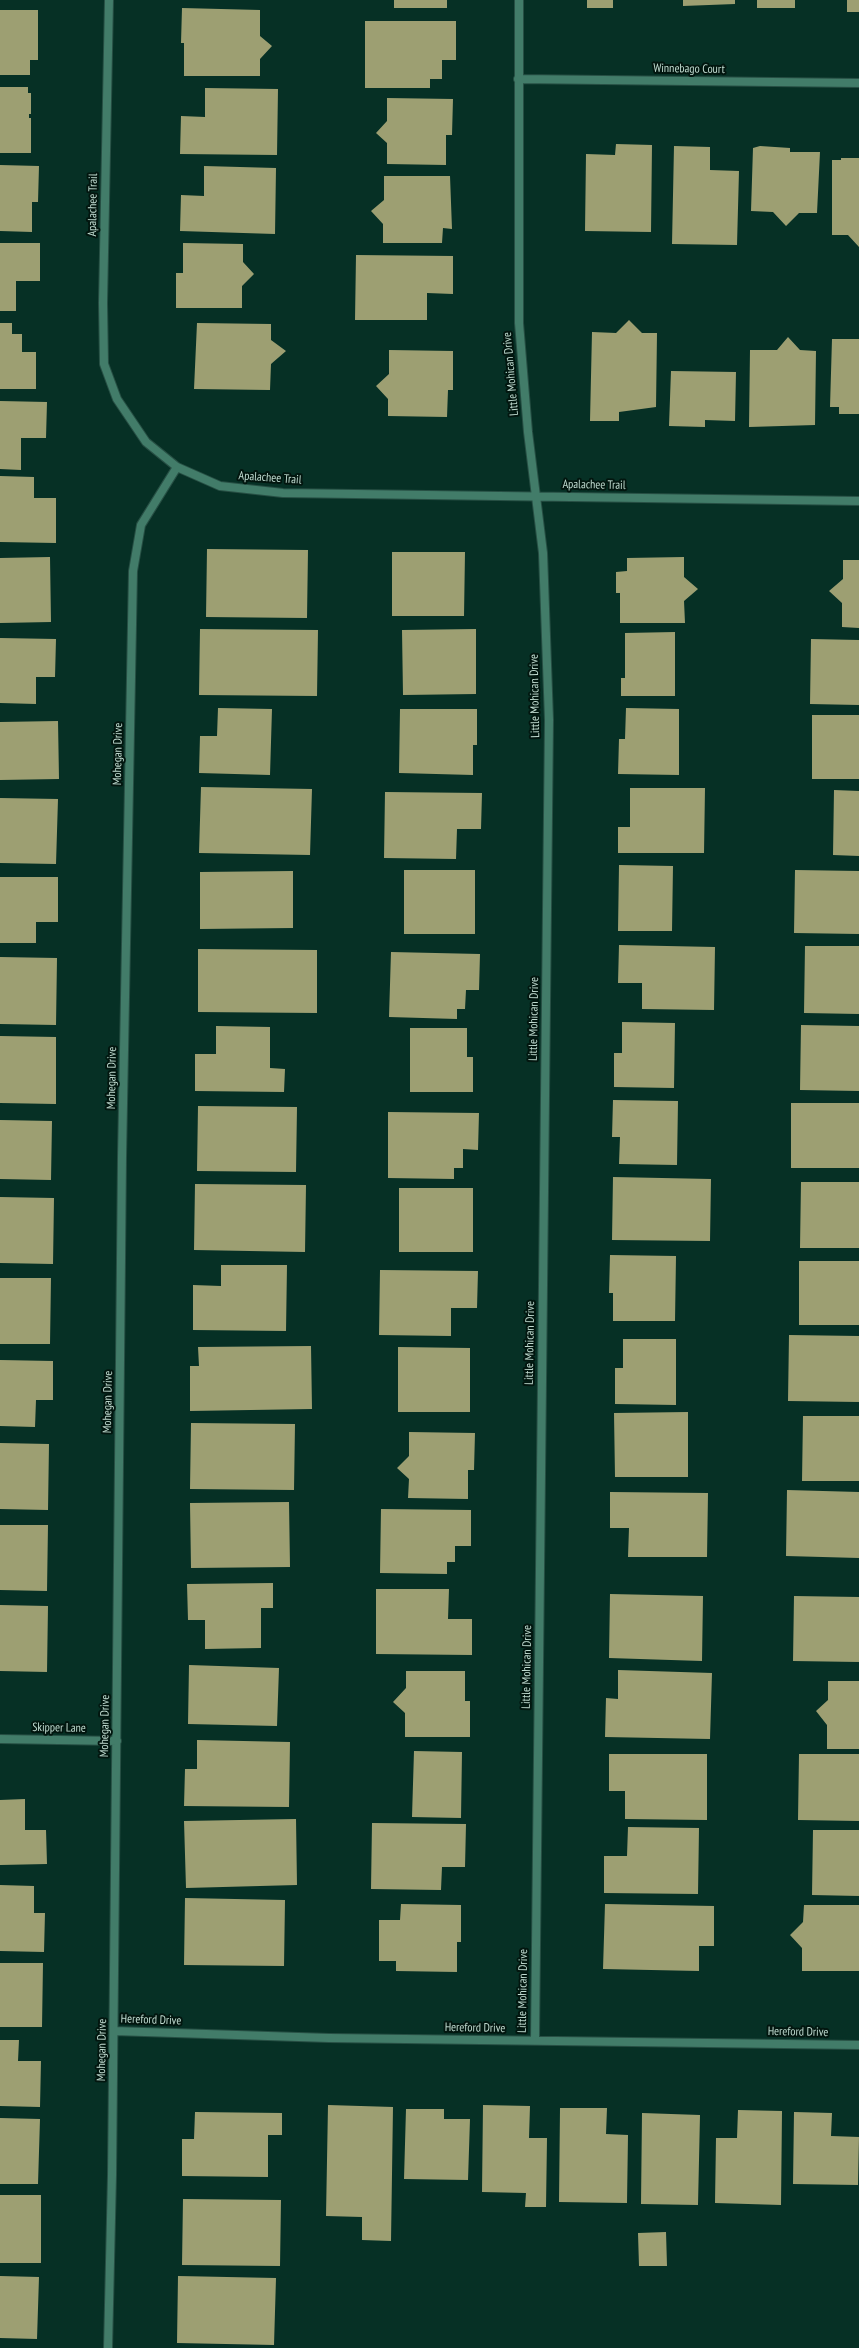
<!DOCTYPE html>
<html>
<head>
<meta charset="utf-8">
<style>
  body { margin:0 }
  canvas { display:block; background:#063025 }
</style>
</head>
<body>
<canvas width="859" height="2348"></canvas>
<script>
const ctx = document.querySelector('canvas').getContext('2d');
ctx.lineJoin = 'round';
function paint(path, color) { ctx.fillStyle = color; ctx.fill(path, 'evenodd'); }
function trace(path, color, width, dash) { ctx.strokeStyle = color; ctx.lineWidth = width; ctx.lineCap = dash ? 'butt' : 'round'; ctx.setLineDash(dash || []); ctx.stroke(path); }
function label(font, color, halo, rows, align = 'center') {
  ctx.font = font + ' "PT Sans Narrow",sans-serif'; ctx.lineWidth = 4; ctx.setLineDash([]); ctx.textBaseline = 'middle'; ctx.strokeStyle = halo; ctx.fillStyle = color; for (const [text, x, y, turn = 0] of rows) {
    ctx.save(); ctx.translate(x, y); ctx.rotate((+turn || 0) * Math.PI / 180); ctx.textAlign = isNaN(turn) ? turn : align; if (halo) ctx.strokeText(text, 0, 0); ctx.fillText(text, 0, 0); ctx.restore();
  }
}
paint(new Path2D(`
  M394 0H447V8H394Z
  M587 0H613V8H587Z
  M683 0H735V4L683 6Z
  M757 0H795V8H757Z
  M847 0H859V12H847Z
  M182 8 260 10V36L272 46 260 59V76H184V43H181Z
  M0 10H38V60H30V75H0Z
  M365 21H456V60H442V79H430V88H365Z
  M0 87H28V93H31V114H29V118H31V153H0Z
  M205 88 278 89 277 155 180 154 181 116 205 117Z
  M387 98 453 99 452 135H446V165L387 164V143L376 133 387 121Z
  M616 144 652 145 651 232 585 231 586 154 615 155Z
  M674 146 710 147V170L739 171 737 245 672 244Z
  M760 146 790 148V152H820L817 213H799L786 226 773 212 751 211 753 148Z
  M841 158H859V247L848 235H832V160H841Z
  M0 165 39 166 38 202H32V232L0 231Z
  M204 166 276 168 275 234 180 231 181 195 204 196Z
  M384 176H450L452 229 443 228 442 243H383V224L371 211 384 200Z
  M0 243H40V281H16V311H0Z
  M183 243 243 244V262L254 274 242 286V308H176V273H183Z
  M356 255 453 256V294L427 293V320H355Z
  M629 320 642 333H657L656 407 619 412V421H590L592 332 616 333Z
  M0 323H12V334H22V352H36V389H0Z
  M197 323 271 324V340L286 351 271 364 270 390 194 389Z
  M788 337 800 350 816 351 815 425 749 427 750 350H777Z
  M832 339H859V414H839V407H830Z
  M389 350 453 351V390H448L447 417 388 416V399L376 386 389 374Z
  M671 371 736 372 735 421 705 420V427L669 426Z
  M0 401 47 402 46 438H21V470L0 469Z
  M0 476 34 477V498H56V543L0 542Z
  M207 549 308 550 307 618 206 617Z
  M392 552H465L464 616H392Z
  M50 557 51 622 0 623V558Z
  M684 557V577L698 589 684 601 685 623H620V593H616V572L627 571V558Z
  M843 560H859V628L842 627V603L829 591 843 579Z
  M200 629 318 630 317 696 199 695Z
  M476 629V694L403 695 402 630Z
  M675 632V696H621V678H625V633Z
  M0 638 56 639 55 677H36V704L0 703Z
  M811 639 859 640V705L810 704Z
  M218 708 272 709 270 775 199 773 200 736H217Z
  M626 708 679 709V775L618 774 619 739H625Z
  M400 709H477V745H473V775L399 773Z
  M812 715H859V779H812Z
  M58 721 59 779 0 780V722Z
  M201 787 312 789 310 855 199 853Z
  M630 788H705L704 853H618V827H630Z
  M834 790 859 791V856L833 855Z
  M385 792 482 793 481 829H457L456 859 384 858Z
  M0 798 58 799 56 864 0 863Z
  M619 865 673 866 672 931H618Z
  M404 870H475V934H404Z
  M795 870 859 871V934L794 933Z
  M293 871V928L200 929V872Z
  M0 877H58V922H36V943H0Z
  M619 945 715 947 714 1010 642 1009V983H618Z
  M805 946H859V1014L804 1013Z
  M198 949 317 950V1013L198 1012Z
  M391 952 480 954 479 990H466L465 1009H457V1019L389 1017Z
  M0 957 57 958 56 1025 0 1024Z
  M622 1022 675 1023 674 1088 614 1087V1053H622Z
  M801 1025 859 1026V1091L800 1090Z
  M216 1026 270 1027V1068L285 1069 284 1092 195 1091V1054H216Z
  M410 1028H467V1057H473V1092H410Z
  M0 1036 56 1037V1104L0 1103Z
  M613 1100 678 1101 677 1165 619 1164 620 1137H612Z
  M791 1103H859V1168H791Z
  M198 1106 297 1107 296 1172 197 1171Z
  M388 1112 479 1113 478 1150 463 1149V1168H454V1179L388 1178Z
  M0 1120 52 1121 51 1180 0 1179Z
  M613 1177 711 1179 710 1241 612 1240Z
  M801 1182H859V1248H800Z
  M195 1184 306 1185 305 1252 194 1250Z
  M399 1188H473V1252H399Z
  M0 1197 54 1198 53 1264 0 1263Z
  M610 1255 676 1256 675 1321H613V1293H609Z
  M799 1261H859V1325H799Z
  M221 1265H287L286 1331 193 1330V1285L221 1286Z
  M380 1270 478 1271 477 1308H451V1336L379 1335Z
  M0 1278H51L50 1344H0Z
  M789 1335 859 1336V1402L788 1401Z
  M623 1339H676V1405L615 1404V1368H623Z
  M311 1346 312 1409 190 1411V1366H199L198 1347Z
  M398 1347 470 1348V1412H398Z
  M0 1360 53 1361V1400H36L35 1427 0 1426Z
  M688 1412V1477H615L614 1413Z
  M803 1416H859V1481H802Z
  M191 1423 295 1424 294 1490 190 1489Z
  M409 1432 475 1433 474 1470H468V1499L408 1498 409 1479 397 1468 409 1456Z
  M0 1443 49 1444 48 1510 0 1509Z
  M787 1490 859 1492V1558L786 1556Z
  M610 1492 708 1493 707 1557H628L629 1528H610Z
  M289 1502 290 1567 191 1568 190 1503Z
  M381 1509 471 1510V1546H455V1562H447V1574L380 1573Z
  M0 1525H48L47 1591 0 1590Z
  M273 1583V1608H261V1648L205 1649V1620H188L187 1584Z
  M376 1589H449L448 1619H472V1655L376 1654Z
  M610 1594 703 1596 702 1661 609 1658Z
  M794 1596 859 1597V1662L793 1661Z
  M0 1605 48 1606 47 1672 0 1671Z
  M189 1665 279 1668 277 1726 188 1724Z
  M618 1670 712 1673 710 1739 605 1737 606 1698 618 1699Z
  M406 1671H465V1701H470V1737H405V1713L393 1702 406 1688Z
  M828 1681H859V1749H827V1725L816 1711 828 1700Z
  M197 1740 290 1742 289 1807 184 1806 185 1769H197Z
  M414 1751 462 1752 461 1818 412 1817Z
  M609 1754H707V1820L625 1819V1791H609Z
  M799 1754H859V1821L798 1820Z
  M25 1799V1830H46L47 1864 0 1865V1800Z
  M296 1819 297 1885 186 1888 184 1821Z
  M372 1823 466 1824 465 1867H442L441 1890 371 1889Z
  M628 1827 699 1828 698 1894 604 1893V1856H627Z
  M813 1830H859V1896L812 1895Z
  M0 1885 34 1886V1913H45L44 1952 0 1951Z
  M185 1898 285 1900 284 1966 184 1965Z
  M401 1904 461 1905V1942H457V1972L396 1971V1961H379V1920H400Z
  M605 1904 714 1906V1946H699V1971L603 1969Z
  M804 1905H859V1971H802V1948L790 1935 803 1922Z
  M0 1963H43L42 2027H0Z
  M0 2040H19L18 2061H41L40 2107 0 2106Z
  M328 2105 393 2107 391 2241 362 2240V2217L326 2216Z
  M483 2105 530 2106 529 2138H547L546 2207H525L526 2193 482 2192Z
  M560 2108H607L606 2134 628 2135 627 2203 559 2202Z
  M406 2109H444V2119H470L468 2180 404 2179Z
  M738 2110 782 2111 781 2205 715 2203 716 2138H737Z
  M195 2112 282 2113V2135H268V2177L182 2176V2139H194Z
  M794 2112 832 2113 831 2136 859 2137 858 2185 793 2184Z
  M642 2113 700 2115 698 2205 641 2204Z
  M0 2118 40 2119 38 2184H0Z
  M0 2195H41V2263H0Z
  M183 2199 281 2200 280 2266 182 2265Z
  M666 2232 667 2266H639L638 2233Z
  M0 2276 39 2277 37 2339 0 2338Z
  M178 2276 276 2278 274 2345 177 2343Z`), '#9d9f72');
const street = new Path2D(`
  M109 0 103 303 104 364 117 399 146 442 177 467 220 486 283 493 859 501
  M519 0V323L528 432 543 553 549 720 535 2040
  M518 79 859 83
  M0 1739 117 1741
  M114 2031 329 2038 859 2045
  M108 2348 112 2175 122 1157 133 571 141 525 177 467`);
trace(street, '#274f44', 10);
trace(street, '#427c69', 8);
label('12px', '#c0dbd0', '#02160f', [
  ["Winnebago Court",689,69,1],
  ["Apalachee Trail",93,205,-89],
  ["Little Mohican Drive",511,374,-95],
  ["Apalachee Trail",270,478,4],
  ["Apalachee Trail",594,485,1],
  ["Little Mohican Drive",535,696,-91],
  ["Mohegan Drive",118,754,-89],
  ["Little Mohican Drive",534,1019,-89],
  ["Mohegan Drive",112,1078,-89],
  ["Little Mohican Drive",530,1343,-89],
  ["Mohegan Drive",108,1402,-89],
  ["Little Mohican Drive",527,1667,-89],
  ["Mohegan Drive",105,1726,-89],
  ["Skipper Lane",59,1728,1],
  ["Little Mohican Drive",523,1991,-89],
  ["Hereford Drive",151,2020,2],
  ["Hereford Drive",475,2028,1],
  ["Hereford Drive",798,2032,1],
  ["Mohegan Drive",102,2050,-89]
]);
</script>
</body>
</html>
